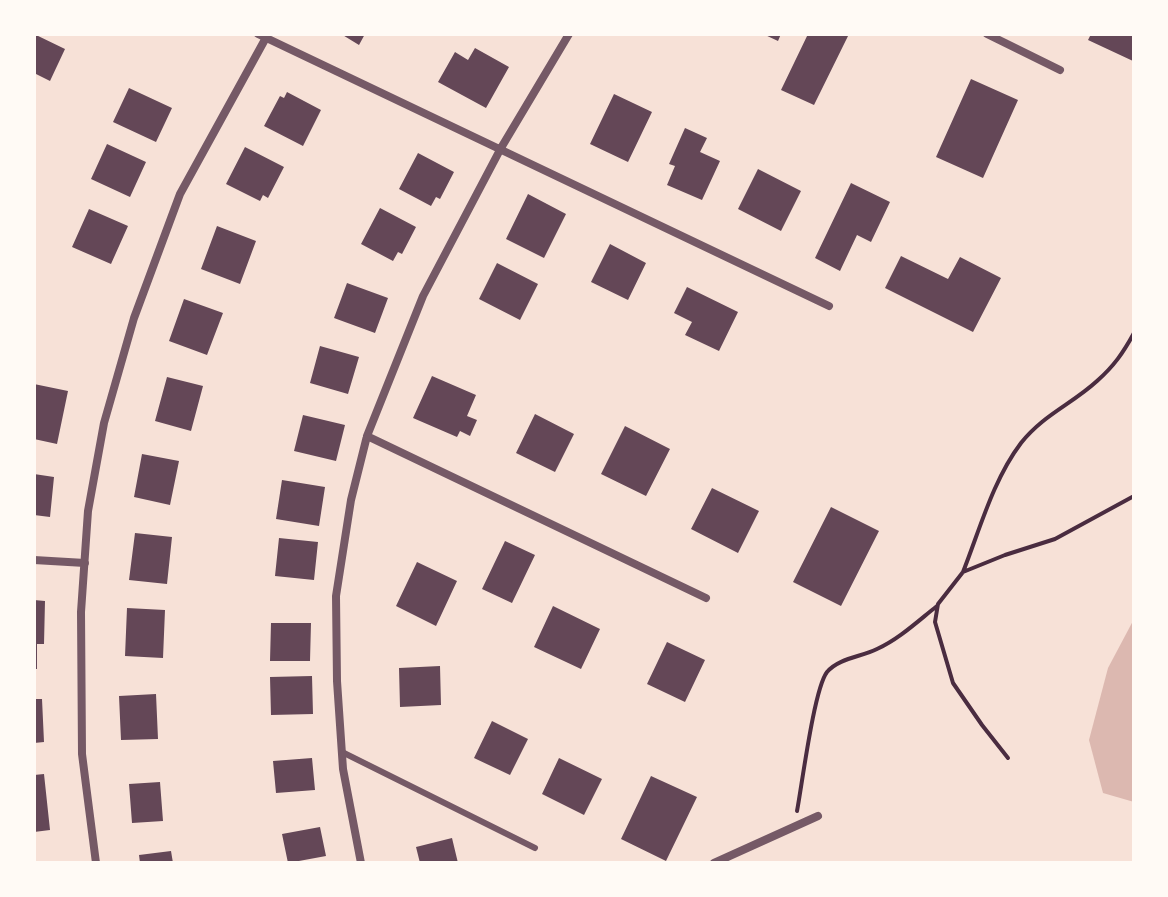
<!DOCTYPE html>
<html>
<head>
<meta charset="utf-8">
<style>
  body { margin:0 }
  #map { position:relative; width:1168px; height:897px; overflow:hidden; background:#f7e1d7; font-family:Manrope,sans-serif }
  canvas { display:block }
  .frame { position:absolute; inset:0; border:36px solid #fffaf5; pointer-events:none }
</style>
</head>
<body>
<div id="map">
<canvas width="1168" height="897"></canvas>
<div class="frame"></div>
</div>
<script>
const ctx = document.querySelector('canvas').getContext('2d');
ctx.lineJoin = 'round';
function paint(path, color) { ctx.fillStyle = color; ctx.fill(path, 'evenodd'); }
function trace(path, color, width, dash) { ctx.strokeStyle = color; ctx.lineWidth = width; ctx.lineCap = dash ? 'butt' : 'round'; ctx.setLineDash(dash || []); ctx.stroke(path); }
paint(new Path2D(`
  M1134 619V802L1103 793 1089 740 1108 668Z`), '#dcb8b0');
paint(new Path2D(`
  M34 34 65 49 50 81 34 73Z
  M341 34H365L359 45Z
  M763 34H781L778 41Z
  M808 34H849L814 105 781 90Z
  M1091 34H1134L1133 61 1088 40Z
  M475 48 509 67 486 108 438 82 455 52 468 60Z
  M971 79 1018 100 983 178 936 157Z
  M129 88 172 108 156 142 113 122Z
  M287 92 321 110 303 146 264 126 280 96 284 98Z
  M614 94 652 112 628 162 590 144Z
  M685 128 707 138 700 152 720 161 702 200 667 185 675 166 669 164Z
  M107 144 146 162 130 197 91 179Z
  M245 147 284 167 268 198 263 195 260 201 226 184Z
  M418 153 454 172 440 199 436 197 431 206 399 189Z
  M758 169 801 191 781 231 738 209Z
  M851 183 890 202 871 242 857 235 840 271 815 258Z
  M528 194 566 214 544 258 506 239Z
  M380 208 416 227 402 254 398 252 393 261 361 244Z
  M89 209 128 226 111 264 72 247Z
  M217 226 256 241 240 284 201 269Z
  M610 244 646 263 628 300 591 282Z
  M901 256 948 279 960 257 1001 278 973 332 885 288Z
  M497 263 538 284 520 320 479 299Z
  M347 283 388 298 375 333 334 318Z
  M687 287 738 312 719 351 685 335 692 322 674 313Z
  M184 299 223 313 207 355 169 341Z
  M320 346 359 357 348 394 310 383Z
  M432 376 476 395 467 416 477 420 470 436 460 431 457 437 413 418Z
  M167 377 203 386 191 431 155 421Z
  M34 384 68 391 57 444 34 439Z
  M535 414 574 434 555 472 516 453Z
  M303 415 345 425 336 461 294 451Z
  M625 426 670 449 646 496 601 474Z
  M142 454 179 461 170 505 134 497Z
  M34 474 54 477 50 517 34 515Z
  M282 480 325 487 319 526 276 519Z
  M712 488 759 511 738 553 691 529Z
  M831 507 879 531 841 606 793 582Z
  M135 533 172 537 167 584 129 580Z
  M279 538 318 542 314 580 275 576Z
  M505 541 535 555 512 603 482 589Z
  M417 562 457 581 436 626 396 606Z
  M34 600 45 601 44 644H37V669H34Z
  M553 606 600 629 581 669 534 647Z
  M127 608 165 610 163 658 125 656Z
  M271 623H311L310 661H270Z
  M667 642 705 660 685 702 647 684Z
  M440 666 441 705 400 707 399 668Z
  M312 676 313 714 271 715 270 677Z
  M156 694 158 739 121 740 119 696Z
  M34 699H42L44 742 34 743Z
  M492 721 528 739 510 775 474 758Z
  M312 758 315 790 276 793 273 761Z
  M559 758 602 779 584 815 542 794Z
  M44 774 50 830 34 832V775Z
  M651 776 697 797 666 861 621 839Z
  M160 782 163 821 132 823 129 784Z
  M320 827 326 856 288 863 282 834Z
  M452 838 458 863H420L416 847Z
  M171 851 173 863H140L139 855Z`), '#644757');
trace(new Path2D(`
  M963 572C980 529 993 480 1021 443 1043 415 1072 404 1097 381 1114 366 1123 353 1134 333
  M1008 758 982 725 953 683 935 622 938 604 963 572 1005 555 1055 539 1134 496
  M797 811C802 785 814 689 827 672 839 658 861 657 877 649 899 639 918 621 937 606`), '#4a2c40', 4);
trace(new Path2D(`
  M342 752 535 848`), '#755966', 6);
trace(new Path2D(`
  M258 34 829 306
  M987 34 1060 70
  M367 436 706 598
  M34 560 85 563
  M96 863 82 754 81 612 88 511 104 423 134 318 180 194 268 34
  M361 863 343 769 337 681 336 596 351 500 367 436 423 296 501 148 569 34
  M714 863 818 816`), '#755966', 8);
</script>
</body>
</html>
